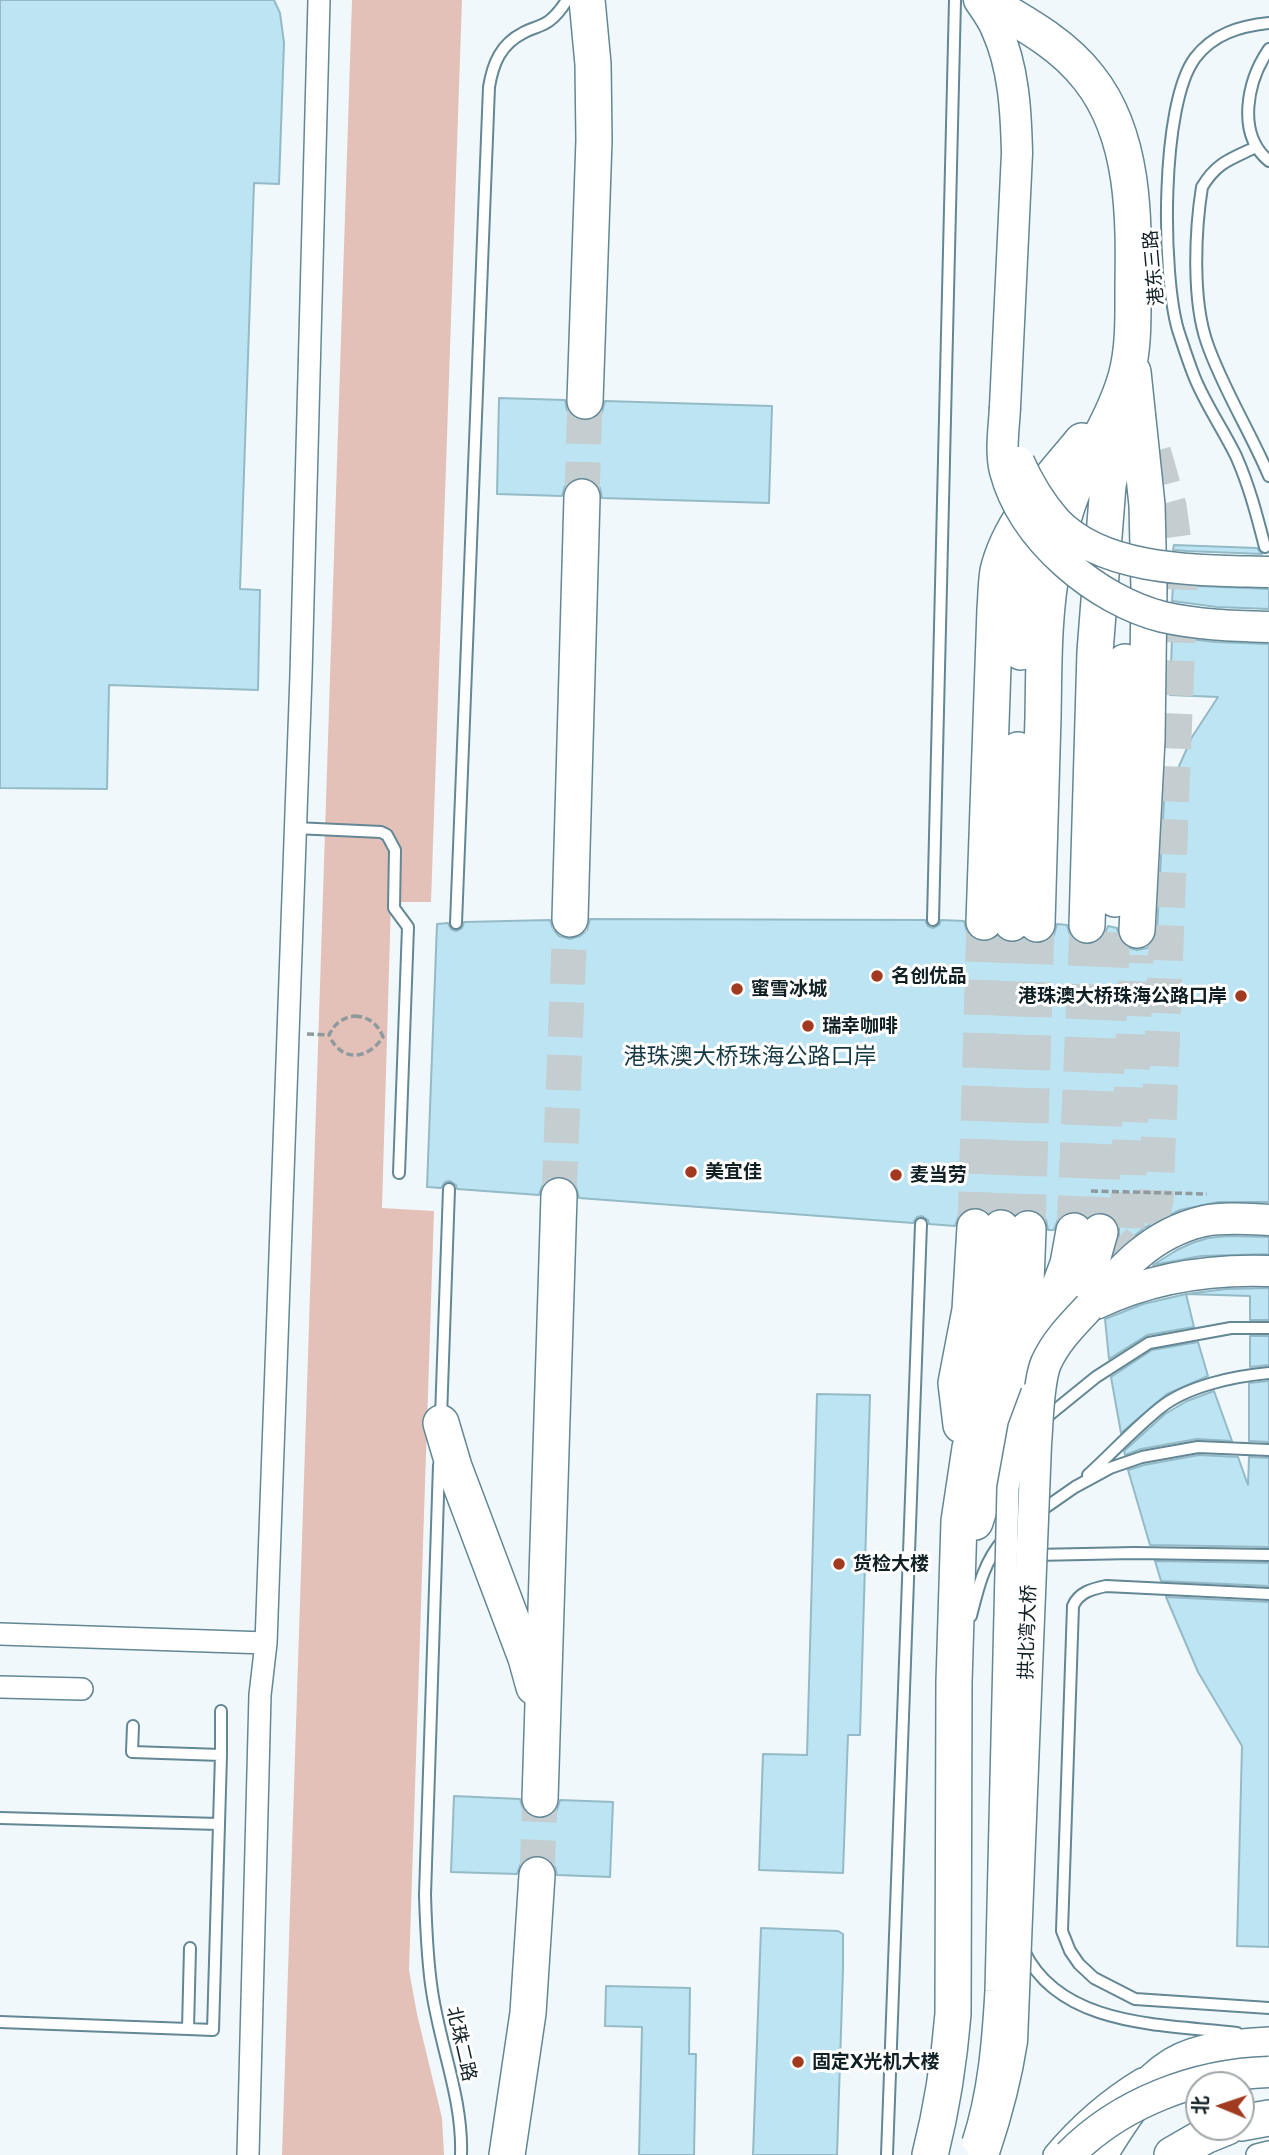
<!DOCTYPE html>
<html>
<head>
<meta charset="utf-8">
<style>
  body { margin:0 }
  #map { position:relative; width:1269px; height:2155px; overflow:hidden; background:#f1f8fb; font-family:Montserrat,"Noto Sans SC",sans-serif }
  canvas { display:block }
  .north { position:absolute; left:1185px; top:2071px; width:70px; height:70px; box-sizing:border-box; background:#fff; border:2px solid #a0a6a8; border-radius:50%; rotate:272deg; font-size:19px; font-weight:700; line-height:28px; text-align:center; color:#112025 }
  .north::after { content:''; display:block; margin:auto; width:24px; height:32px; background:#a23a20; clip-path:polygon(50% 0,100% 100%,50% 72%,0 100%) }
</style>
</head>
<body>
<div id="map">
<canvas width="1269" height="2155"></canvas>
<div class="north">北</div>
</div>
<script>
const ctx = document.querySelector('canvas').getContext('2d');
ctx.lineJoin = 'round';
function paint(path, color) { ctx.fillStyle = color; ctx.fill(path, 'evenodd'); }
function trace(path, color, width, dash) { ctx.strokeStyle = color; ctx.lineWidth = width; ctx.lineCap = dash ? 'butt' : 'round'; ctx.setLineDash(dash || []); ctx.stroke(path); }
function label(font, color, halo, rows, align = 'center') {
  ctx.font = font + ' Montserrat,"Noto Sans SC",sans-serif'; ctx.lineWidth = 6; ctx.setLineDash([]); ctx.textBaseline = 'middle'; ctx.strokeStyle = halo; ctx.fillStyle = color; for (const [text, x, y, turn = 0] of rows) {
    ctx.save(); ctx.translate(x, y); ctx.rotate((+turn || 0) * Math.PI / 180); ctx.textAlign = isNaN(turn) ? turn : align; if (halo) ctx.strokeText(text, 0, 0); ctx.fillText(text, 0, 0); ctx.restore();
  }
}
paint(new Path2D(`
  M352 0H462L431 902H391L382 1208 434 1211 409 1970 417 2014 442 2118 444 2155H282Z`), '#e3c1b8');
const building = new Path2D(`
  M0 0H274L280 13 284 43 279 184 254 183 240 589 260 590 258 690 109 685 107 789 0 788Z
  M499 398 565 400 567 410 574 418 585 421 595 418 602 412 605 401 772 406 769 503 602 498 600 488 593 480 582 477 573 479 565 486 562 496 497 494Z
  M1174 545 1257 548 1262 554 1187 551 1173 550Z
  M1173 585 1269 589V609L1217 607 1172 601Z
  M1172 637 1215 642 1269 644V1202H1218L1180 1210 1144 1228 1115 1252 1119 1237V1226L1114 1218 1105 1213 1096 1212 1088 1216 1078 1211 1068 1212 1058 1219 1054 1230H1048L1046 1220 1039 1212 1029 1209 1019 1211 1015 1214 1011 1211 1002 1208 989 1213 977 1207 967 1209 959 1215 955 1226 929 1224 928 1220 922 1216 917 1217 913 1223 579 1198 576 1186 569 1179 560 1176 549 1179 542 1186 539 1195 457 1189 456 1185 450 1181 445 1182 441 1188 427 1187 437 924 448 923 451 929 456 931 462 928 464 922 550 920 553 929 559 936 570 939 580 936 587 930 590 919 925 920 928 926 933 928 939 925 941 920 964 921 967 932 973 939 983 942 993 940 998 936 1002 940 1011 943 1024 939 1037 944 1047 941 1054 935 1057 924 1067 925 1070 935 1077 942 1086 945 1097 942 1104 936 1108 926 1117 928 1119 938 1127 947 1137 950 1147 948 1154 940 1157 931 1164 800 1192 737 1218 697 1170 695Z
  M1228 1236 1269 1237V1254L1201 1256 1153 1265 1177 1250 1192 1243 1208 1238Z
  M1269 1288V1320H1250V1296L1186 1294 1226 1289Z
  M1186 1294 1194 1327 1147 1335 1109 1359 1105 1319 1143 1304Z
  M1250 1336H1269V1365L1250 1367Z
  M1198 1342 1208 1376 1167 1394 1121 1433 1111 1377 1152 1350Z
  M1269 1381V1442L1249 1441V1383Z
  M1214 1391 1232 1441 1197 1439 1141 1449 1125 1455 1124 1451 1165 1414 1187 1401Z
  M817 1394 870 1395 860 1735H848L843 1873 759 1870 763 1754 807 1755Z
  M1199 1455 1238 1457 1248 1485 1249 1457 1269 1458V1547L1150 1545 1128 1470 1144 1465Z
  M1155 1561 1269 1563V1586L1161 1581Z
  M1166 1597 1269 1602V1947L1237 1946 1242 1746 1198 1672Z
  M454 1796 520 1799 523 1809 529 1816 540 1819 550 1816 557 1810 560 1800 613 1802 610 1877 557 1875 555 1867 549 1859 538 1855 528 1857 521 1863 517 1874 451 1872Z
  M761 1928 838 1931 843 1934V1969L837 2155H753Z
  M606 1986 690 1988 689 2054H696L694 2155H639L642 2027 605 2026Z`);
paint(building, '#bde4f2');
trace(building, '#94bac7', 2);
trace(new Path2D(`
  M582 497 585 401
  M559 1196 570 919
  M975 1227 984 922
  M1001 1228 1012 923
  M1127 1228 1136 955
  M1028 1229 1037 924
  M1074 1231 1087 925
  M1100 1232 1113 927
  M1116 1265C1140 1240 1149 1236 1156 1200L1180 584 1169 506 1149 436
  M537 1875 540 1799`), '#c4cdd0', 35, [35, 18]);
const service = new Path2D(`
  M1269 49C1247 81 1236 134 1269 161
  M1256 147C1231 159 1217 162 1202 187 1195 231 1192 300 1207 343 1223 389 1250 431 1269 476
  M1265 547C1257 516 1249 485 1236 456 1223 429 1205 404 1194 376 1188 361 1183 345 1178 330 1162 275 1160 105 1195 58 1213 34 1240 26 1269 23
  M295 828 381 832 387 835 395 850 394 908 408 927 399 1173
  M933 920 955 0
  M456 923 489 87C493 63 501 44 523 33 531 28 541 27 549 21 557 15 562 8 567 0
  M441 1417 449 1189
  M1043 1420 1096 1377 1149 1343 1231 1328H1269
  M439 1465 425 1895C426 1927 427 1959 432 1991 440 2046 463 2099 461 2155
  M1088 1475C1112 1453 1135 1428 1160 1408 1187 1386 1235 1376 1269 1373
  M1039 1512 1075 1487 1110 1468 1142 1457 1198 1447 1269 1450
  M1034 1555 1134 1553 1269 1555
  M1269 1594 1106 1586C1092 1589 1079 1592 1073 1606L1062 1931 1070 1951 1079 1964 1094 1978 1135 1999 1269 2008
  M971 1616C978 1588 984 1561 1004 1539
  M133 1726 132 1752 221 1755 219 1824
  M221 1755V1711
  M0 1818 219 1824 213 2030 188 2029
  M1024 1951C1061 2028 1165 2024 1237 2033
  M0 2022 188 2029 190 1948
  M887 2155 921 1224`);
const minor = new Path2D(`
  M0 1634 266 1643
  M0 1687 82 1689
  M248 2155 260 1695 266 1643 301 675 319 0
  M1054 2155C1079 2125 1109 2099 1142 2079
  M1257 2155 1269 2152`);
const secondary = new Path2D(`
  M979 0C985 9 992 18 996 28 1014 67 1016 112 1017 153L1005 407
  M1096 1304C1150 1278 1210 1269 1269 1271
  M1089 1307C1121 1268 1152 1233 1204 1221 1224 1217 1248 1219 1269 1220`);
const trunk = new Path2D(`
  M984 0C1022 22 1062 43 1089 78 1135 136 1134 218 1133 287 1133 317 1134 348 1126 377 1115 415 1094 447 1077 482 1065 505 1058 538 1053 564 1043 614 1044 666 1043 717 1041 786 1039 855 1037 924
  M1133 372 1147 505 1149 589 1147 739 1137 930
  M585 401 594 140 593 64 587 0
  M1021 652 1024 585 1030 555 1055 513
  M1115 899 1125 662
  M570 919 582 497
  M984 922 995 609C996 597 996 583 998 571 1010 521 1050 480 1082 441
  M1012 923 1018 750
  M1087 925 1095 652 1108 485 1121 424
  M1083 1292 1100 1232
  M975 1370C1003 1320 999 1283 1001 1228
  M441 1423 454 1467 526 1658 534 1687
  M961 1425 956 1383 970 1310 975 1227
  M975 1522 998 1450 1068 1264 1074 1231
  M540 1799 559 1196
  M1241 2123 1269 2118
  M507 2155 528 2013 537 1875
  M930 2155C942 2108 949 2062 953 2014L954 1682 959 1521 970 1448 979 1418 991 1386 1020 1330 1025 1309 1028 1229
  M1099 2155C1119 2123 1141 2085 1174 2065 1201 2049 1239 2047 1269 2045
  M1172 2155 1205 2136 1227 2127`);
trace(service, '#638794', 14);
trace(minor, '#638794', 24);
trace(secondary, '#638794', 33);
trace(trunk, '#638794', 38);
trace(new Path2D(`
  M355 1016C369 1017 377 1023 383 1037 368 1060 341 1063 329 1035 335 1023 342 1018 355 1016Z
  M307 1034 329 1035
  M1091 1191 1207 1194`), '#8f9a9e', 3.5, [7, 3.5]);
trace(service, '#fff', 10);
trace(minor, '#fff', 21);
trace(secondary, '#fff', 30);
trace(trunk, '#fff', 35);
const minorBridge = new Path2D(`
  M973 2142C989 2093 993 2042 996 1991L1008 1488 1019 1427 1032 1392`);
const secondaryBridge = new Path2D(`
  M1005 407C1004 428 1000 451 1005 471 1023 539 1096 600 1163 617 1198 625 1234 626 1269 627
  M1019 462C1028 482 1041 504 1056 521 1105 573 1202 570 1269 572
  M983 2155C996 2117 1006 2080 1012 2041L1036 1444C1038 1421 1038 1383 1046 1363 1056 1341 1072 1325 1089 1307
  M1069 2155C1120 2103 1196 2074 1269 2072`);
trace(minorBridge, '#638794', 24, []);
trace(secondaryBridge, '#638794', 33, []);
trace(minorBridge, '#fff', 21);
trace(secondaryBridge, '#fff', 30);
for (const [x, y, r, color] of [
  [877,976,7,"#a23a20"],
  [737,989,7,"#a23a20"],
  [1241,996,7,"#a23a20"],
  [808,1026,7,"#a23a20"],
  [691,1172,7,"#a23a20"],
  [896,1175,7,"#a23a20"],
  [839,1564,7,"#a23a20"],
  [798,2062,7,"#a23a20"]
]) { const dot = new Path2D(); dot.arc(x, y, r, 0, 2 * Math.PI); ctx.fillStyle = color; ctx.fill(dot); trace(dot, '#fff', 2.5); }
label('19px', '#112025', '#fff', [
  ["港东三路",1154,268,-95],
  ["拱北湾大桥",1028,1632,-88],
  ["北珠二路",461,2044,77]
]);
label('bold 19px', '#112025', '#fff', [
  ["名创优品",891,976],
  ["蜜雪冰城",751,989],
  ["港珠澳大桥珠海公路口岸",1227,996,"right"],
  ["瑞幸咖啡",822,1026],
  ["美宜佳",705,1172],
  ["麦当劳",910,1175],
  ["货检大楼",853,1564],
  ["固定X光机大楼",812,2062]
], 'left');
label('23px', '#163944', '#fff', [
  ["港珠澳大桥珠海公路口岸",750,1057]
]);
</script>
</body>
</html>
